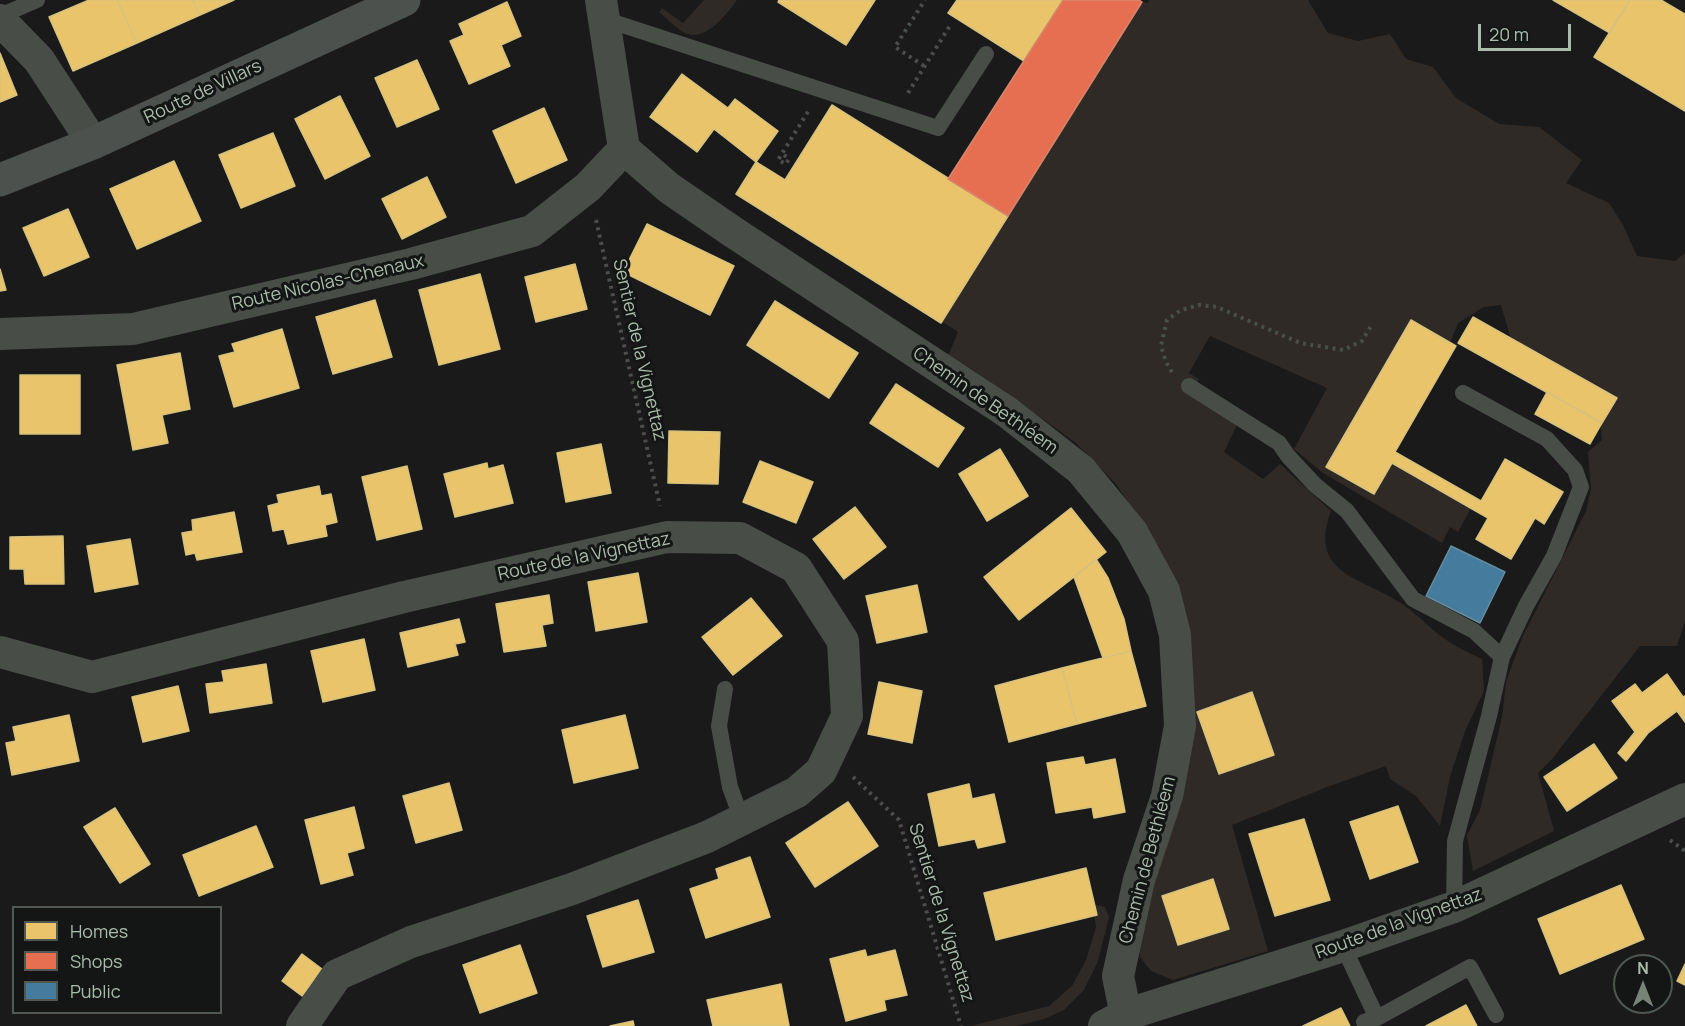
<!DOCTYPE html>
<html>
<head>
<meta charset="utf-8">
<style>
  body { margin:0 }
  #map { position:relative; width:1685px; height:1026px; overflow:hidden; background:#1a1a1a; font-family:Manrope,sans-serif }
  canvas { display:block }
  .legend { position:absolute; left:12px; top:906px; width:210px; height:108px; box-sizing:border-box; background:#141615; border:2px solid #505851; margin:0; padding:8px 10px; list-style:none; font-size:18px; color:#aabcab }
  .legend li { display:flex; align-items:center; gap:12px; height:30px }
  .legend b { width:30px; border:2px solid #505851 }
  .north { position:absolute; left:1613px; top:954px; width:60px; height:60px; box-sizing:border-box; background:#141615; border:2px solid #505851; border-radius:50%; rotate:0deg; font-size:16px; font-weight:700; line-height:24px; text-align:center; color:#aabcab }
  .north::after { content:''; display:block; margin:auto; width:21px; height:27px; background:#788378; clip-path:polygon(50% 0,100% 100%,50% 72%,0 100%) }
  .scale { position:absolute; left:1478px; top:24px; width:93px; height:27px; box-sizing:border-box; border:3px solid #aabcab; border-top:0; padding-left:8px; font-size:18px; line-height:21px; white-space:nowrap; color:#aabcab; -webkit-text-stroke:4px #141615; paint-order:stroke }
</style>
</head>
<body>
<div id="map">
<canvas width="1685" height="1026"></canvas>
<ul class="legend">
<li><b style="height:16px;background:#e9c46a"></b>Homes</li>
<li><b style="height:16px;background:#e76f51"></b>Shops</li>
<li><b style="height:16px;background:#457b9d"></b>Public</li>
</ul>
<div class="north">N</div>
<div class="scale">20 m</div>
</div>
<script>
const ctx = document.querySelector('canvas').getContext('2d');
ctx.lineJoin = 'round';
function paint(path, color) { ctx.fillStyle = color; ctx.fill(path, 'evenodd'); }
function trace(path, color, width, dash) { ctx.strokeStyle = color; ctx.lineWidth = width; ctx.lineCap = dash ? 'butt' : 'round'; ctx.setLineDash(dash || []); ctx.stroke(path); }
function label(font, color, halo, rows, align = 'center') {
  ctx.font = font + ' Manrope,sans-serif'; ctx.lineWidth = 6; ctx.setLineDash([]); ctx.textBaseline = 'middle'; ctx.strokeStyle = halo; ctx.fillStyle = color; for (const [text, x, y, turn = 0] of rows) {
    ctx.save(); ctx.translate(x, y); ctx.rotate((+turn || 0) * Math.PI / 180); ctx.textAlign = isNaN(turn) ? turn : align; if (halo) ctx.strokeText(text, 0, 0); ctx.fillText(text, 0, 0); ctx.restore();
  }
}
paint(new Path2D(`
  M704 0H737C727 14 705 43 685 33 676 28 667 19 659 12L662 8 683 23Z
  M1149 0H1308L1328 33 1358 41 1390 34 1406 59 1433 67 1456 98 1499 124 1539 127 1582 160 1566 183 1609 203 1623 225 1637 256 1675 261 1685 253V621L1677 646H1640L1552 759 1538 773 1554 831 1473 871 1467 835 1480 810 1502 717 1506 682 1522 638 1586 511 1591 489 1588 452 1602 440 1599 408 1511 339 1501 305 1484 307 1458 323 1450 343 1410 320 1326 467 1392 463 1471 508 1458 532 1450 527 1442 543 1323 473 1294 449 1327 388 1210 336 1189 373 1199 379 1190 393 1237 425 1224 452 1263 479 1280 464 1331 511C1307 576 1364 577 1402 604 1418 614 1430 629 1445 639 1456 647 1470 653 1482 659L1484 691 1465 731 1450 777 1440 826 1416 796 1390 779 1386 766 1327 787 1232 825 1268 951 1173 980 1151 971 1140 957 1138 934 1175 802 1159 553 1117 485 1075 442 970 368 948 356 958 332 940 320 1142 2 1148 3Z
  M1095 905 1105 907 1109 917 1098 961 1084 990 1064 1010 1044 1019 1016 1026H971L1049 1006 1072 986 1086 960 1096 927 1094 915 1097 914Z`), '#302a26');
const homes = new Path2D(`
  M89 0H117L137 43 73 71 49 17Z
  M117 0H193L200 15 137 43Z
  M193 0H234L200 15Z
  M779 0H875L846 45 778 2Z
  M957 0H1063L1024 61 948 13Z
  M1553 0H1630L1610 33Z
  M1630 0H1661L1685 14V111L1594 57Z
  M507 2 521 36 501 45 510 66 469 84 450 41 464 35 459 24Z
  M0 53 17 95 0 102Z
  M417 60 439 109 397 127 375 78Z
  M682 74 728 108 735 99 778 131 756 162 714 129 697 152 650 117Z
  M340 96 370 156 325 179 295 119Z
  M832 105 1008 216 941 323 736 194 756 162 785 180Z
  M544 108 567 160 516 183 493 131Z
  M273 133 295 186 241 208 219 155Z
  M174 161 201 221 137 249 110 189Z
  M427 177 446 217 402 239 382 199Z
  M68 209 89 257 44 276 23 228Z
  M647 224 734 266 710 315 623 272Z
  M575 264 587 309 536 322 525 277Z
  M0 269 6 290 0 291Z
  M480 274 500 349 439 365 419 290Z
  M375 300 392 357 333 374 316 317Z
  M775 301 858 353 829 398 747 345Z
  M1473 317 1617 398 1602 423 1458 343Z
  M1411 320 1456 346 1395 452 1481 501 1505 459 1563 492 1544 524 1535 518 1511 559 1476 539 1488 518 1392 463 1374 494 1326 467Z
  M282 329 299 388 234 407 219 356 235 352 232 344Z
  M180 353 190 409 162 415 168 443 133 450 117 365Z
  M20 375H80V434H20Z
  M896 384 964 428 938 467 870 423Z
  M1547 392 1602 423 1590 444 1535 414Z
  M669 431 720 432 718 484 668 483Z
  M601 444 611 493 566 502 557 453Z
  M1000 449 1028 496 987 521 959 474Z
  M760 461 813 482 796 523 743 502Z
  M487 463 488 469 503 465 513 503 455 517 444 474Z
  M407 466 422 529 377 540 362 477Z
  M319 486 321 496 331 494 337 522 325 525 327 536 288 544 284 529 273 531 268 506 279 503 277 495Z
  M855 507 886 547 844 579 813 539Z
  M1071 508 1106 552 1019 620 984 577Z
  M234 512 242 552 197 560 195 553 186 555 182 533 193 531 192 520Z
  M63 536 64 584H25L24 569H10V537Z
  M130 539 138 584 95 592 87 546Z
  M1096 559 1108 578 1124 619 1131 651 1103 658 1074 577Z
  M638 573 647 622 596 631 588 582Z
  M917 585 927 632 877 643 866 596Z
  M549 595 553 623 542 625 546 646 504 652 496 604Z
  M751 598 782 636 733 675 702 637Z
  M459 619 465 642 455 644 458 655 408 667 400 633Z
  M364 639 375 690 323 702 311 651Z
  M1131 651 1146 706 1077 724 1062 668Z
  M266 664 272 703 210 713 206 684 224 682 222 671Z
  M1062 668 1077 724 1009 742 995 686Z
  M1667 674 1683 697 1685 696V722L1677 711 1648 733 1626 761 1618 753 1635 732 1612 701 1635 684 1642 693Z
  M879 682 922 691 912 743 868 734Z
  M178 686 189 731 143 742 132 697Z
  M1252 692 1274 755 1219 774 1197 712Z
  M69 715 79 761 12 775 6 743 16 741 13 727Z
  M625 715 638 768 574 783 562 730Z
  M1594 744 1617 778 1567 811 1544 777Z
  M1083 757 1085 765 1115 759 1125 812 1094 818 1092 807 1056 813 1047 763Z
  M449 783 462 830 416 843 403 796Z
  M969 784 972 799 994 794 1005 842 978 848 975 839 939 846 928 794Z
  M848 802 878 846 815 887 786 843Z
  M1398 806 1418 862 1370 879 1350 822Z
  M354 807 364 848 347 853 353 875 321 884 305 820Z
  M115 808 150 864 120 883 84 827Z
  M1304 819 1330 900 1275 916 1249 834Z
  M256 826 273 867 199 896 183 855Z
  M750 857 770 917 706 938 690 889 719 879 716 869Z
  M1086 868 1097 915 996 940 984 893Z
  M1213 879 1229 929 1178 945 1162 896Z
  M1621 885 1644 939 1560 974 1538 919Z
  M638 900 654 952 603 967 587 916Z
  M520 945 537 993 480 1013 463 965Z
  M865 950 867 957 895 950 907 995 884 1000 886 1010 846 1021 830 959Z
  M302 954 322 969 302 996 282 981Z
  M1685 964V985L1677 981Z
  M781 984 789 1026H713L707 1000Z
  M1466 1005 1477 1026H1426Z
  M1341 1008 1350 1026H1303Z
  M633 1021 634 1026H610Z`);
paint(homes, '#e9c46a');
trace(homes, '#d6c27e', 1.5);
const shops = new Path2D(`
  M1063 0H1139L1142 2 1008 216 948 179Z`);
paint(shops, '#e76f51');
trace(shops, '#d5866c', 1.5);
const public = new Path2D(`
  M1451 546 1505 572 1480 623 1426 596Z`);
paint(public, '#457b9d');
trace(public, '#638ea1', 1.5);
trace(new Path2D(`
  M924 66 895 47 925 0
  M908 93 951 24
  M784 155 789 159 786 164 778 160 809 110
  M596 220 660 506
  M1172 372 1166 362 1161 346 1167 320 1181 310 1200 305 1217 307 1300 343 1343 350 1362 341 1371 326
  M853 777 899 820 961 1026
  M1670 840 1685 851`), '#4a4e4a', 4, [3, 4.5]);
trace(new Path2D(`
  M0 16 37 0
  M604 19 938 128 986 54
  M1189 386 1279 443 1288 456 1315 485 1347 511 1413 599 1474 631 1502 657
  M725 689 719 726 730 787 742 820
  M1454 907 1455 841 1489 716 1502 657 1526 606 1554 556 1581 487 1575 470 1547 439 1463 393
  M1343 946 1377 1018 1470 967 1496 1015
  M1366 1026 1364 1022 1377 1018`), '#484d48', 16);
trace(new Path2D(`
  M601 0 624 149 669 188 733 232 1007 412 1081 470 1132 532 1164 591 1175 635 1180 726 1167 796 1139 880 1118 976 1128 1026
  M0 20 39 60 93 143
  M0 334 133 329 411 264 532 231 588 187 624 149
  M0 652 92 677 404 597 667 537 740 538 796 568 843 641 847 716 821 771 797 792 707 837 572 889 411 942 337 975 302 1026
  M1104 1026 1125 1015 1343 946 1454 907 1685 799`), '#484d48', 32);
trace(new Path2D(`
  M0 180 93 143 404 0`), '#4c514d', 33);
label('18px', '#aabcab', '#141615', [
  ["Route de Villars",203,92,-25],
  ["Route Nicolas-Chenaux",328,283,-13],
  ["Sentier de la Vignettaz",639,350,77],
  ["Chemin de Bethléem",985,401,35],
  ["Route de la Vignettaz",584,557,-12],
  ["Chemin de Bethléem",1148,860,-75],
  ["Sentier de la Vignettaz",941,913,73],
  ["Route de la Vignettaz",1399,924,-20]
]);
</script>
</body>
</html>
